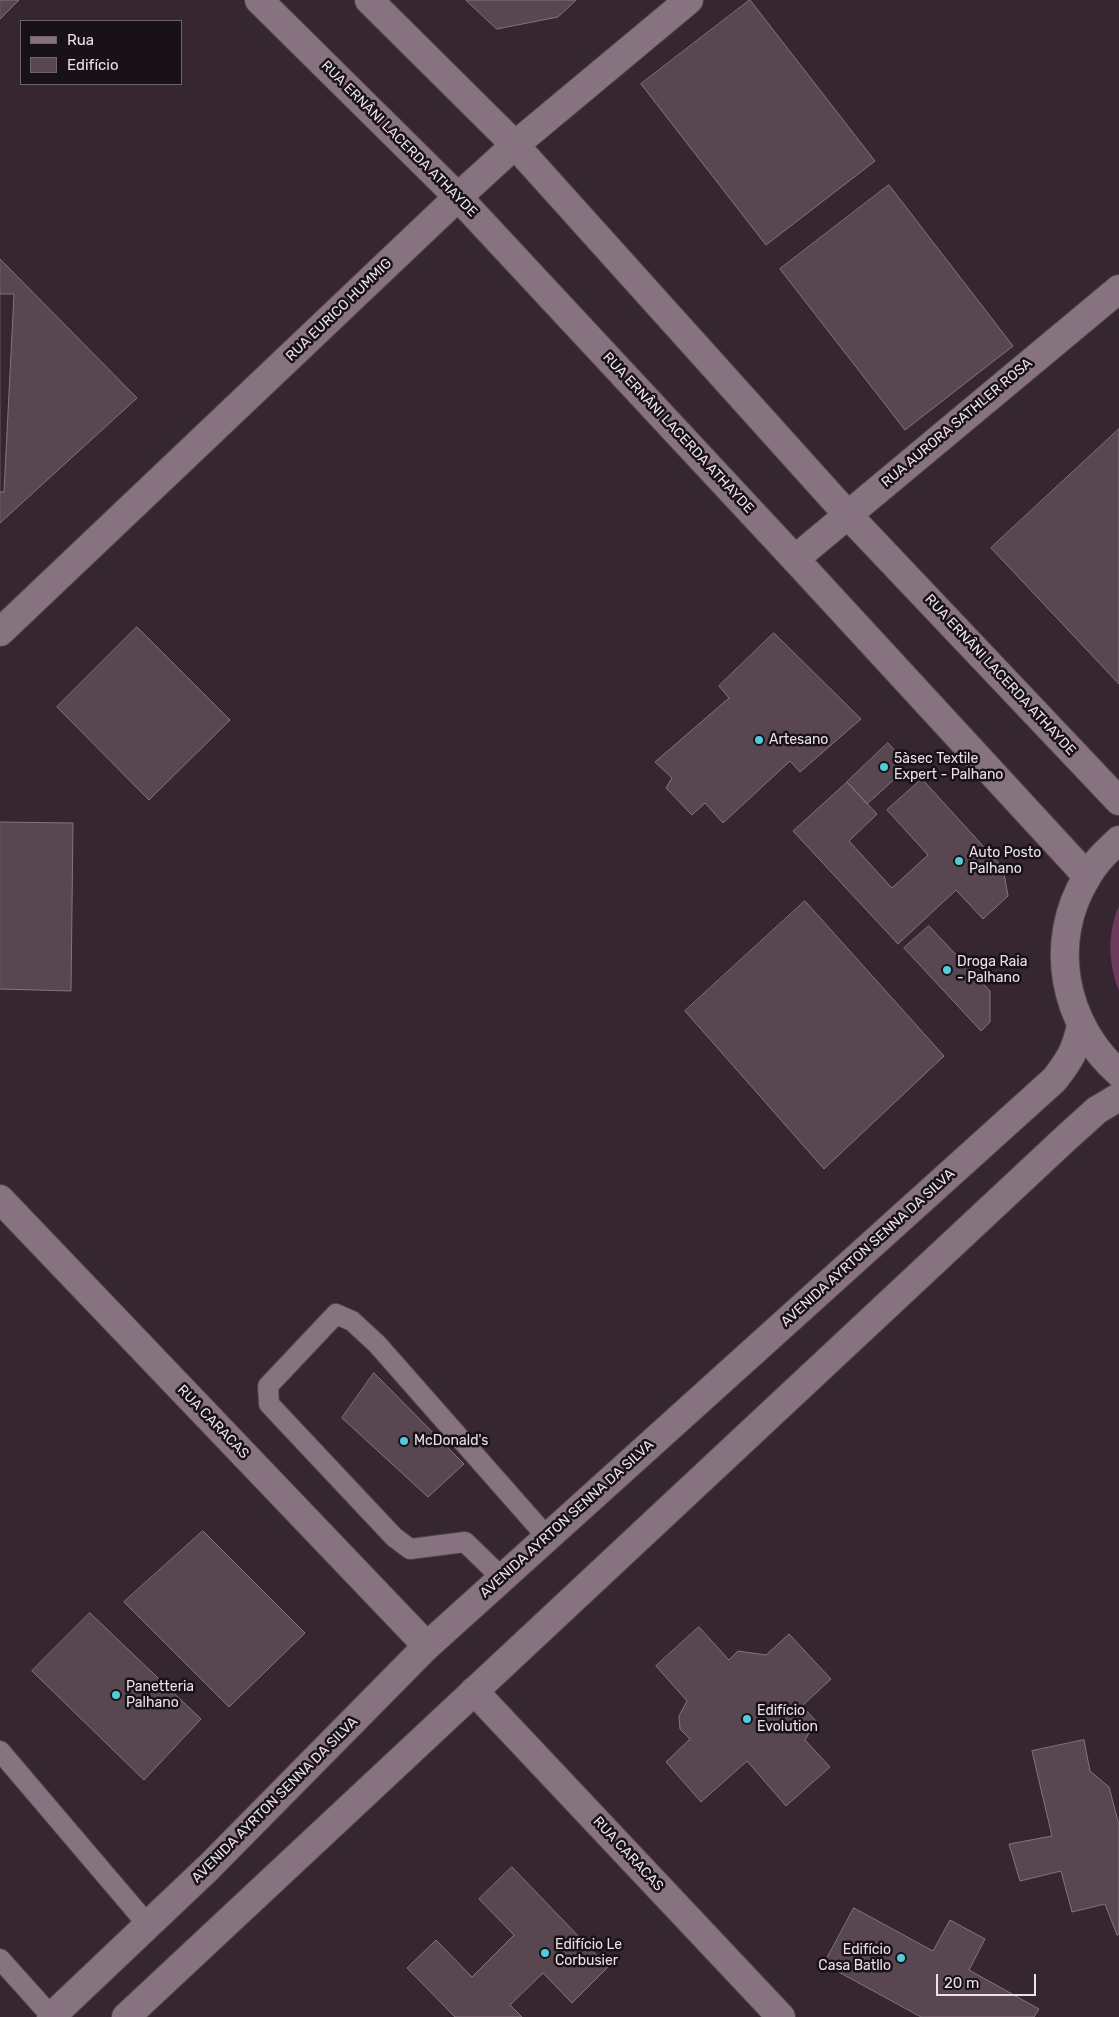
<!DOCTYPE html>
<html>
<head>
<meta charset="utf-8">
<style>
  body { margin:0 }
  #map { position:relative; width:1119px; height:2017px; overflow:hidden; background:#352630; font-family:Rubik,sans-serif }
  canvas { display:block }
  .legend { position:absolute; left:20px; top:20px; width:162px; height:65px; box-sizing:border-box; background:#181116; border:1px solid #6c646a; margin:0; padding:6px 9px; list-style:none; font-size:15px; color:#ebe1e7 }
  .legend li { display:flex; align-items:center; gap:10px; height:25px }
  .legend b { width:25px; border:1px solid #6c646a }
  .scale { position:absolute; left:936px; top:1974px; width:100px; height:22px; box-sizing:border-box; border:2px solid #ebe1e7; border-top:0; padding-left:6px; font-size:15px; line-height:18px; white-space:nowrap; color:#ebe1e7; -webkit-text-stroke:4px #181116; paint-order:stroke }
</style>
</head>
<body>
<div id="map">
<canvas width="1119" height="2017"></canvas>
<ul class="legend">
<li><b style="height:6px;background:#86737f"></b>Rua</li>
<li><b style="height:14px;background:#584751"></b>Edifício</li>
</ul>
<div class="scale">20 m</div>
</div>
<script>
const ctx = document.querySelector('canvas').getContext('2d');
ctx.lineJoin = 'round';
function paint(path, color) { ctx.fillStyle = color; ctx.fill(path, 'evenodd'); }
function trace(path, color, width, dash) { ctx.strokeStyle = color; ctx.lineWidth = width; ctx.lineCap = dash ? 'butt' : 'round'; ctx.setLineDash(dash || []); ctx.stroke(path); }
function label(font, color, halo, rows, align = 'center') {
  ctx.font = font + ' Rubik,sans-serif'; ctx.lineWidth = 5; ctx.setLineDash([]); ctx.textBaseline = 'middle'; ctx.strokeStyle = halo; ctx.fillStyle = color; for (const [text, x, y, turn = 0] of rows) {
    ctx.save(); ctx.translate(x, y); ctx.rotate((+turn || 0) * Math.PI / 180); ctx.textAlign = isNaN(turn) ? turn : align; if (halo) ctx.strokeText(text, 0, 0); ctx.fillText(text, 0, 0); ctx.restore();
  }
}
paint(new Path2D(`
  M1119 906V991C1108 963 1107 933 1119 906Z`), '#6d3a5d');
const building = new Path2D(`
  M0 0H19L0 19Z
  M466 0H576L558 17 497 29Z
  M750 0 875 161 766 245 641 84Z
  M889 185 1013 346 905 430 780 269Z
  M0 259 137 398 0 523Z
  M0 294H14L4 492H0Z
  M1119 429V684L991 548Z
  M137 627 230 720 149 800 57 707Z
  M774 633 861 719 800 772 790 761 723 823 705 803 692 815 666 788 672 778 655 762 729 698 719 686Z
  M888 743 900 756V774L867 804 847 782Z
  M922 779 1003 868 1008 896 983 919 956 890 898 944 793 831 847 782 877 814 849 841 892 888 928 855 887 810Z
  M0 822 73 823 71 991 0 989Z
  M805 901 944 1056 824 1169 685 1011Z
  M929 926 990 991V1022L981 1031 904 948Z
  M374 1373 464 1464 428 1497 342 1418Z
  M203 1531 305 1633 229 1707 124 1602Z
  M90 1613 201 1719 144 1780 32 1671Z
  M699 1627 729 1660 738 1651 766 1655 789 1634 831 1679 802 1706 816 1721 805 1740 830 1767 786 1806 747 1761 701 1802 666 1762 690 1739 680 1729 679 1716 687 1701 656 1666Z
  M1084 1740 1090 1771 1109 1787 1119 1825V1935H1117L1105 1904 1072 1912 1061 1871 1020 1881 1009 1844 1052 1836 1032 1751Z
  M512 1867 608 1967 572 2003 543 1973 510 2005 522 2017H455L407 1968 436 1940 472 1977 514 1935 479 1899Z
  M854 1908 933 1951 950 1920 985 1939 969 1970 1039 2009 1034 2017H921L824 1964Z`);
paint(building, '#584751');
trace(building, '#86737f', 1);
const lane = new Path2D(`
  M502 1578 465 1542 410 1549 394 1537 269 1404 268 1386 336 1314 352 1321 377 1344 547 1537
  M0 1751 148 1925
  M0 1959 52 2017`);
const street = new Path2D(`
  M795 559 1119 289
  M0 632 458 197 515 145 689 0
  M0 1199 427 1646
  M474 1691 781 2017`);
const secondary = new Path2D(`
  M259 0 458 197 795 559 1087 876
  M369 0 515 145 847 514 1119 801
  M1119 840C1107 851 1095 862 1087 877 1047 941 1063 1024 1119 1073
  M51 2017 209 1867 427 1646 1054 1080C1070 1060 1075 1051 1081 1026
  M126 2017 1066 1138 1097 1110 1119 1097`);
trace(lane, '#4e414a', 22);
trace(street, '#4e414a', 30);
trace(secondary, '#4e414a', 30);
trace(lane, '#86737f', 20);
trace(street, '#86737f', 28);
trace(secondary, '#86737f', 28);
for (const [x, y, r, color] of [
  [759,740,5,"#53cbdb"],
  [884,767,5,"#53cbdb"],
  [959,861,5,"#53cbdb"],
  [947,970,5,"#53cbdb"],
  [404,1441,5,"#53cbdb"],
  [116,1695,5,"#53cbdb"],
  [747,1719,5,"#53cbdb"],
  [545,1953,5,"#53cbdb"],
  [901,1958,5,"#53cbdb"]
]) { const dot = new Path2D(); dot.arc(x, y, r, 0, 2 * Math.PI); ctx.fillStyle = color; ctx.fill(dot); trace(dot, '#181116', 2); }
label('14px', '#ebe1e7', '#181116', [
  ["RUA ERNÂNI LACERDA ATHAYDE",399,139,45],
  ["RUA EURICO HUMMIG",339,310,-44],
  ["RUA AURORA SATHLER ROSA",957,423,-40],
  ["RUA ERNÂNI LACERDA ATHAYDE",678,433,47],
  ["RUA ERNÂNI LACERDA ATHAYDE",1000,675,47],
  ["AVENIDA AYRTON SENNA DA SILVA",868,1248,-42],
  ["RUA CARACAS",213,1422,46],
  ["AVENIDA AYRTON SENNA DA SILVA",567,1519,-42],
  ["AVENIDA AYRTON SENNA DA SILVA",275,1800,-45],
  ["RUA CARACAS",628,1854,47]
]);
label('14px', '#ebe1e7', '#181116', [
  ["Artesano",769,740],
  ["5àsec Textile",894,759],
  ["Expert - Palhano",894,775],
  ["Auto Posto",969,853],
  ["Palhano",969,869],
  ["Droga Raia",957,962],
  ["- Palhano",957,978],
  ["McDonald's",414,1441],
  ["Panetteria",126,1687],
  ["Palhano",126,1703],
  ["Edifício",757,1711],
  ["Evolution",757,1727],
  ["Edifício Le",555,1945],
  ["Corbusier",555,1961],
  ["Edifício",891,1950,"right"],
  ["Casa Batllo",891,1966,"right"]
], 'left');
</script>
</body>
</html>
